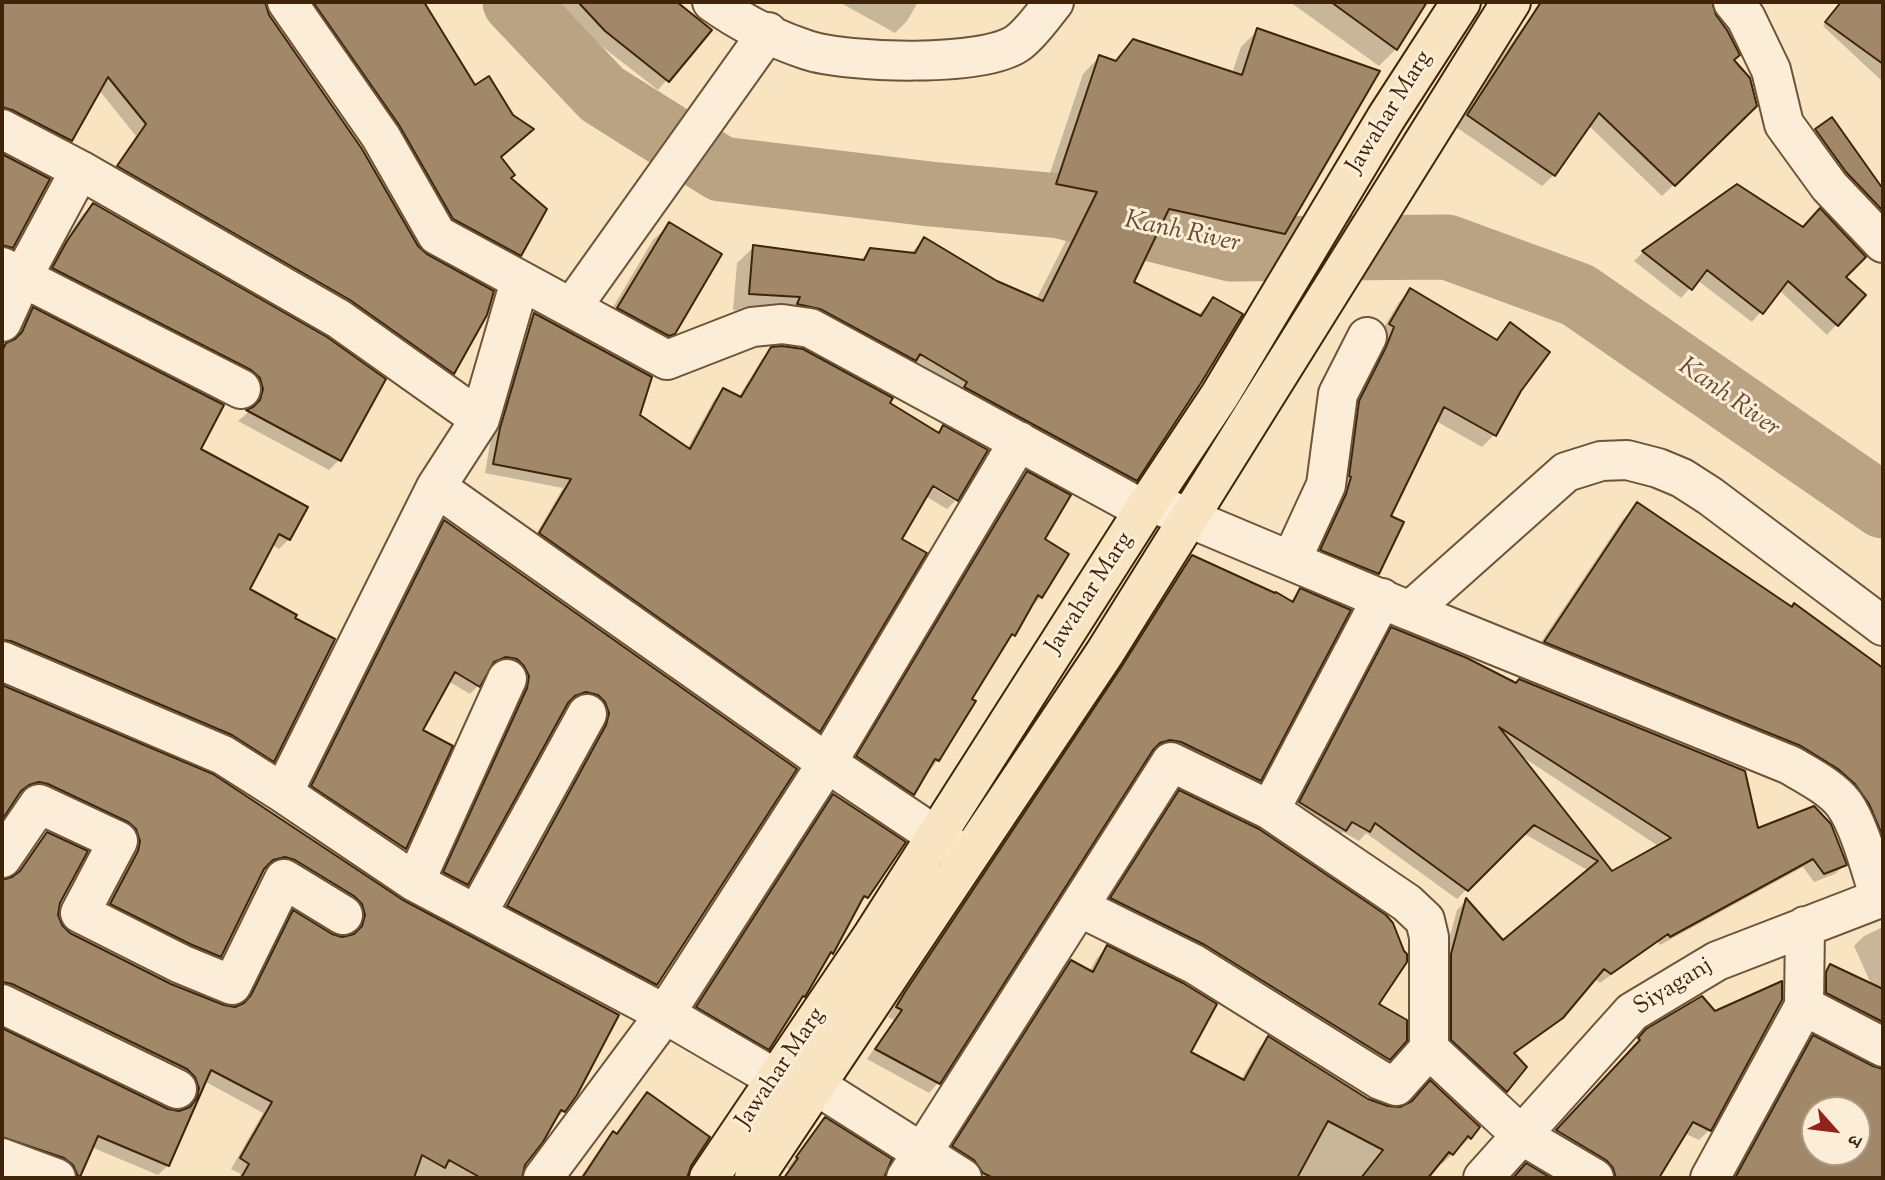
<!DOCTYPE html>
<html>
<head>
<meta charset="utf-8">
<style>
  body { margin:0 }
  #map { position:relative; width:1885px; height:1180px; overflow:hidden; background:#f9e4c1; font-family:"Sorts Mill Goudy","Noto Serif Devanagari",serif }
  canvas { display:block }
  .frame { position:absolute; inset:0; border:4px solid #3f240a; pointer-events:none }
  .north { position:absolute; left:1801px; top:1096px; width:70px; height:70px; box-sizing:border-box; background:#fbedd7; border:2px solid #b09d85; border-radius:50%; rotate:118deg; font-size:19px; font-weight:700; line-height:28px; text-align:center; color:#3f240a }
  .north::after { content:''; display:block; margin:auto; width:24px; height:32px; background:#8f2418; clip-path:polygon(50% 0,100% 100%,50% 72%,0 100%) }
</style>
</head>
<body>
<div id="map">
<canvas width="1885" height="1180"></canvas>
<div class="frame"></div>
<div class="north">उ</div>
</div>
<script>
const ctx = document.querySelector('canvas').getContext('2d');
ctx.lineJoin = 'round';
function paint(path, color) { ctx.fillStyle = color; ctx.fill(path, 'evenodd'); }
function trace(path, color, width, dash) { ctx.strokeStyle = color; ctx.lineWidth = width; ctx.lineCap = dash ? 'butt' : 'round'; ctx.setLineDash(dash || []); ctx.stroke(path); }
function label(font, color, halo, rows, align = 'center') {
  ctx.font = font + ' "Sorts Mill Goudy",serif'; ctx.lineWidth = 6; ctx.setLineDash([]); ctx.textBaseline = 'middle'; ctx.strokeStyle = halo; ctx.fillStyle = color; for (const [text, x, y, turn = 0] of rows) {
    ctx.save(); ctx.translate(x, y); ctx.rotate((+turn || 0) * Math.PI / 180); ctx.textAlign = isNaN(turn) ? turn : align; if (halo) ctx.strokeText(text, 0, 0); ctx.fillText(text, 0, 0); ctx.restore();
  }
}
paint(new Path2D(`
  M2 2H264L267 15 453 373 441 384 108 178 136 136 99 90 71 140 60 152 2 121Z
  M295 2H416L475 87 532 130 499 158 509 178 520 255 508 266 442 230Z
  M558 2H677L709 30 658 90 595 41Z
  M839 2H918L907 21 895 33Z
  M1290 2H1425L1396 49 1379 66Z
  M1541 2H1710V7L1732 61 1755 106 1662 196 1588 125 1554 175 1542 186 1456 127 1487 77Z
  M1841 2H1883V82L1823 26Z
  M1258 30 1284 233 1267 250 1159 226 1131 282 1197 316 1213 300 1135 480 1119 497 786 314 733 310 737 263 754 247 860 261 870 250 910 254 924 239 996 283 1036 300 1082 209 1041 200 1083 74 1099 57 1113 62 1134 41 1232 73 1241 47Z
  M1832 120 1880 188 1883 184V229L1807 139Z
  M2 155 48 180 12 247 2 257Z
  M1737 186 1864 295 1827 335 1779 290 1752 322 1697 280 1681 298 1634 261 1643 252Z
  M93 205 339 460 329 470 238 421 251 410 253 400 43 279 57 253 82 215Z
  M669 225 673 332 657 349 603 324 653 240Z
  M1411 290 1495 341 1511 324 1520 390 1494 435 1482 447 1436 421 1389 517 1378 573 1366 585 1310 562 1348 414 1378 337 1399 302Z
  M33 309 198 450 289 539 279 549 272 545 248 590 273 761 263 770 2 651V561L22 524 2 512V350L13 342 23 319Z
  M534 315 638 415 687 449 714 400 723 390 738 398 762 359 771 349 888 404 937 434 943 427 925 483 955 501 947 509 925 496 900 539 819 730 810 740 531 543 563 488 485 473 491 438 525 324Z
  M1027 473 1041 597 1031 607 1014 634 1002 646 970 699 938 760 903 804 847 767 1017 483Z
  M1638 504 1791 608 1794 605 1883 670V871L1848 807 1531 657 1623 519Z
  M444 522 795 769 656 984 648 993 499 914 598 735 601 724 576 700 566 703 466 884 458 893 436 881 494 665 488 668 478 686 470 694 448 681 420 730 450 747 404 848 396 857 304 795 436 530Z
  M1192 557 1290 602 1300 590 1259 780 1250 789 1159 749 1149 752 938 1083 929 1093 867 1059 894 1020 888 1017 896 1003 1113 677 1183 566Z
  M1392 629 1756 830 1845 864 1835 874 1814 882 1803 867 1660 945 1658 942 1600 983 1594 978 1551 1027 1513 1055 1525 1067 1497 1101 1442 1049V965L1457 910 1466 901 1503 942 1589 871 1523 833 1457 899 1366 833 1359 841 1343 832 1335 839 1291 812 1382 639ZM1521 756 1660 847 1612 874Z
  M2 687 212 776 402 902 564 1111 554 1121 524 1164 520 1178H238L241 1174 231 1169 263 1113 204 1081 168 1165 158 1175 91 1147 79 1176 77 1178H65L2 1148V1030L167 1110 179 1112 187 1110 189 1098 2 991V881L13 879 37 844 47 834 59 903 56 913 60 925 69 934 170 985 223 1007 234 1009 243 1006 283 922 293 912 331 935 343 939 353 936 355 927 273 867 262 869 220 956 210 966 101 914 128 862 26 792 17 794 2 817Z
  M1179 792 1376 1004 1405 1040 1380 1068 1103 907 1171 801Z
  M834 796 904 843 866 897 856 908 832 953 824 960 768 1049 757 1060 686 1018 822 807Z
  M1883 927V1038L1817 1003 1820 976 1830 966 1872 986 1854 946 1864 936Z
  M1107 947 1189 1052 1241 1080 1259 1048 1269 1038 1368 1100 1388 1108 1401 1109 1411 1104 1430 1083 1470 1138 1442 1164 1439 1162 1422 1178H972L944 1157 1061 972 1071 962 1089 972 1097 958Z
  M1780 1000 1709 1130 1699 1140 1684 1133 1657 1178H1603L1547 1141 1631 1051 1630 1049 1647 1030 1714 1013Z
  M1813 1037 1873 1068 1883 1071V1178H1730L1803 1048ZM1815 1110H1857V1152H1815Z
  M647 1094 689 1166 686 1178H580L602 1145 613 1133 615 1134 635 1106Z
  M825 1119 882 1178H883H783L789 1169 787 1168Z`), '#0003');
trace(new Path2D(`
  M515 2 602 94 721 169 930 194 1060 206 1231 249 1447 247 1578 295 1883 506`), '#baa383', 65);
const building = new Path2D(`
  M2 2H265L269 15 362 149 418 246 427 254 494 291 487 315 454 374 350 300 117 166 146 124 108 77 72 141 12 110 2 107Z
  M313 2H424L475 85 489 76 513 115 534 129 501 157 515 175 511 178 547 209 521 256 453 219 399 125Z
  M578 2H677L712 30 669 82 605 31Z
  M1331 2H1427L1397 50Z
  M1541 2H1712L1716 15 1727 30 1740 55 1734 60 1750 78 1757 106 1675 186 1599 113 1555 176 1467 115Z
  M1841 2H1883V64L1825 22Z
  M1257 28 1380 71 1285 234 1169 209 1134 282 1201 316 1213 297 1243 314 1201 383 1137 481 964 387 967 382 920 354 916 361 820 309 797 304 800 297 749 294 753 245 864 260 870 248 915 253 924 237 997 281 1043 301 1097 192 1056 184 1099 55 1116 61 1133 39 1242 75Z
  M1832 117 1883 189V211L1846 172 1815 129Z
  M2 154 50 179 13 248 2 245Z
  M1737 184 1803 227 1820 208 1866 257 1846 277 1866 295 1838 326 1788 281 1763 314 1707 270 1692 290 1642 251Z
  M93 203 327 337 386 379 341 461 246 410 253 407 260 400 263 389 260 378 251 370 52 268 67 241Z
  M669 222 722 254 675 334 669 336 617 308Z
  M1410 288 1497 340 1510 322 1550 352 1521 391 1496 436 1444 407 1391 516 1404 522 1379 574 1320 550 1346 494 1351 477 1349 476 1359 401 1386 347 1394 327 1389 324Z
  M33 307 224 405 201 449 308 507 290 540 279 534 250 589 297 615 295 618 335 639 274 762 232 735 11 641 2 640V351L6 343 15 339 22 332Z
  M534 313 652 377 640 415 690 449 723 388 741 397 771 347 782 346 803 349 893 398 890 403 939 433 943 425 988 450 958 501 933 486 902 539 927 553 820 732 539 533 571 479 493 464 500 428Z
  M1027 471 1071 495 1045 539 1069 554 1042 598 1038 595 1015 636 1012 634 972 699 976 701 958 730 939 761 935 759 914 795 856 756Z
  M1637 502 1792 607 1794 603 1883 668V837L1869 804 1855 784 1838 769 1801 746 1544 642Z
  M444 520 797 769 657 985 507 906 606 725 609 713 605 702 598 695 586 692 575 696 568 703 468 885 443 872 527 688 529 676 524 666 517 659 506 657 494 662 480 687 455 672 423 730 453 746 406 849 311 786Z
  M1192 555 1275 593 1276 592 1293 602 1300 588 1351 610 1261 781 1181 742 1170 740 1160 743 1153 750 940 1084 875 1049 902 1010 896 1007 905 992 1122 666Z
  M1391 627 1467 658 1516 683 1519 679 1745 771 1758 828 1814 806 1831 824 1847 865 1824 874 1813 859 1670 937 1668 934 1611 974 1604 969 1563 1018 1514 1053 1527 1067 1507 1092 1451 1040V954L1466 898 1503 940 1598 861 1534 825 1468 891 1375 823 1370 832 1352 822 1346 831 1299 802ZM1499 727 1671 838 1612 871Z
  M2 685 213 774 403 900 619 1015 577 1095 565 1112 561 1110 543 1142 525 1165 522 1178H481L449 1160 445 1168 422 1155 414 1178H241L249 1164 240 1158 272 1102 211 1070 169 1166 98 1136 80 1177 78 1176 73 1165 64 1158 2 1137V1028L168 1109 179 1111 190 1107 197 1098 199 1088 195 1077 187 1069 12 984 2 982V880L12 877 20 871 47 832 88 851 60 903 58 915 62 925 70 933 171 984 224 1005 235 1007 244 1003 251 995 293 910 332 934 342 937 354 934 362 926 365 915 362 904 354 896 295 860 285 857 273 860 264 869 221 957 190 944 110 904 138 851 140 841 136 829 128 822 48 784 39 782 29 785 21 791 2 820Z
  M1179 790 1259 829 1386 915 1393 923 1404 951 1407 954V962L1379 1004 1407 1020V1041L1390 1060 1205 945 1110 898Z
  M833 794 906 842 868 898 864 896 833 954 831 952 805 997 803 996 769 1050 696 1007Z
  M1107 945 1183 983 1217 1004 1191 1052 1244 1080 1268 1036 1368 1099 1388 1106 1400 1107 1412 1101 1430 1080 1480 1127 1471 1139 1468 1136 1453 1155 1449 1152 1428 1178H1361L1383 1150 1328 1121 1297 1178H993L983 1173 974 1160 952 1146 1071 960 1093 972Z
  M1830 964 1883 989V1022L1826 993V972Z
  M1782 981V1000L1711 1131 1693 1122 1659 1178H1616L1613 1168 1606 1160 1556 1130 1640 1040 1638 1038 1646 1029 1702 996 1715 1011Z
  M1813 1035 1873 1066 1883 1069V1178H1735ZM1815 1110H1857V1152H1815Z
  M647 1092 710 1137 691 1166 687 1178H582L613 1131 617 1134Z
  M825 1117 892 1159 884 1178H784L798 1158 796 1157Z
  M1526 1163 1551 1178H1513Z`);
paint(building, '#a08869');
trace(building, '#3f240a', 2);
const minor = new Path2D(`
  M287 2 381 137 437 235 667 360 752 327 782 324 810 328 1144 510
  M712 2C740 22 774 39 807 50 846 63 986 68 1019 42 1032 32 1043 16 1054 2
  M1733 2 1746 18 1771 70 1784 124 1829 186 1883 243
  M2 129 80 170 339 319 480 419
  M2 267 241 389
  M572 307 768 32
  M2 322 23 276 80 170
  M436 487 827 763 963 854
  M1158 505 1410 611 1566 472 1601 461 1627 460 1658 468 1682 478 1710 496 1883 626
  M1291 561 1326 485 1338 394 1367 337
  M1410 611 1790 765C1808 776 1831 787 1844 804 1860 826 1871 872 1880 898
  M2 661 223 755 283 793 415 882 665 1014 776 1079
  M283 793 436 487 480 419 520 281
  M1270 810 1382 598
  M2 858 39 804 118 841 80 913 181 964 232 985 284 879 343 915
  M415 882 507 679
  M1079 907 1194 964 1380 1080 1396 1086 1429 1049
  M477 914 587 714
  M2 1004 177 1089
  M1804 1006 1883 1047
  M787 1067 962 1178
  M2 1158 56 1178
  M543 1178 665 1014 827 763 1019 441
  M906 1178 1171 762 1270 810 1407 903 1425 920 1429 937V1049L1521 1135 1594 1178
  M1483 1178 1632 1012 1717 961 1883 897
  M1710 1178 1804 1006 1805 926`);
const major = new Path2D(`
  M709 1178 871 938 1149 502 1220 395 1386 118 1461 2
  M754 1178 1104 654 1511 2`);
trace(minor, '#6e5438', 42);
trace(major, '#3f240a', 42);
trace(minor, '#fbedd7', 38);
trace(major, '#f9e4c1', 38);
label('24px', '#3f240a', '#fbedd7', [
  ["Jawahar Marg",1391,113,-58],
  ["Jawahar Marg",1091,594,-57],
  ["Siyaganj",1674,988,-32],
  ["Jawahar Marg",782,1069,-56]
]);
label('italic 26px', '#644a2e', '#fbedd7', [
  ["Kanh River",1182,234,12],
  ["Kanh River",1728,399,35]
]);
</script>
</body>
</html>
